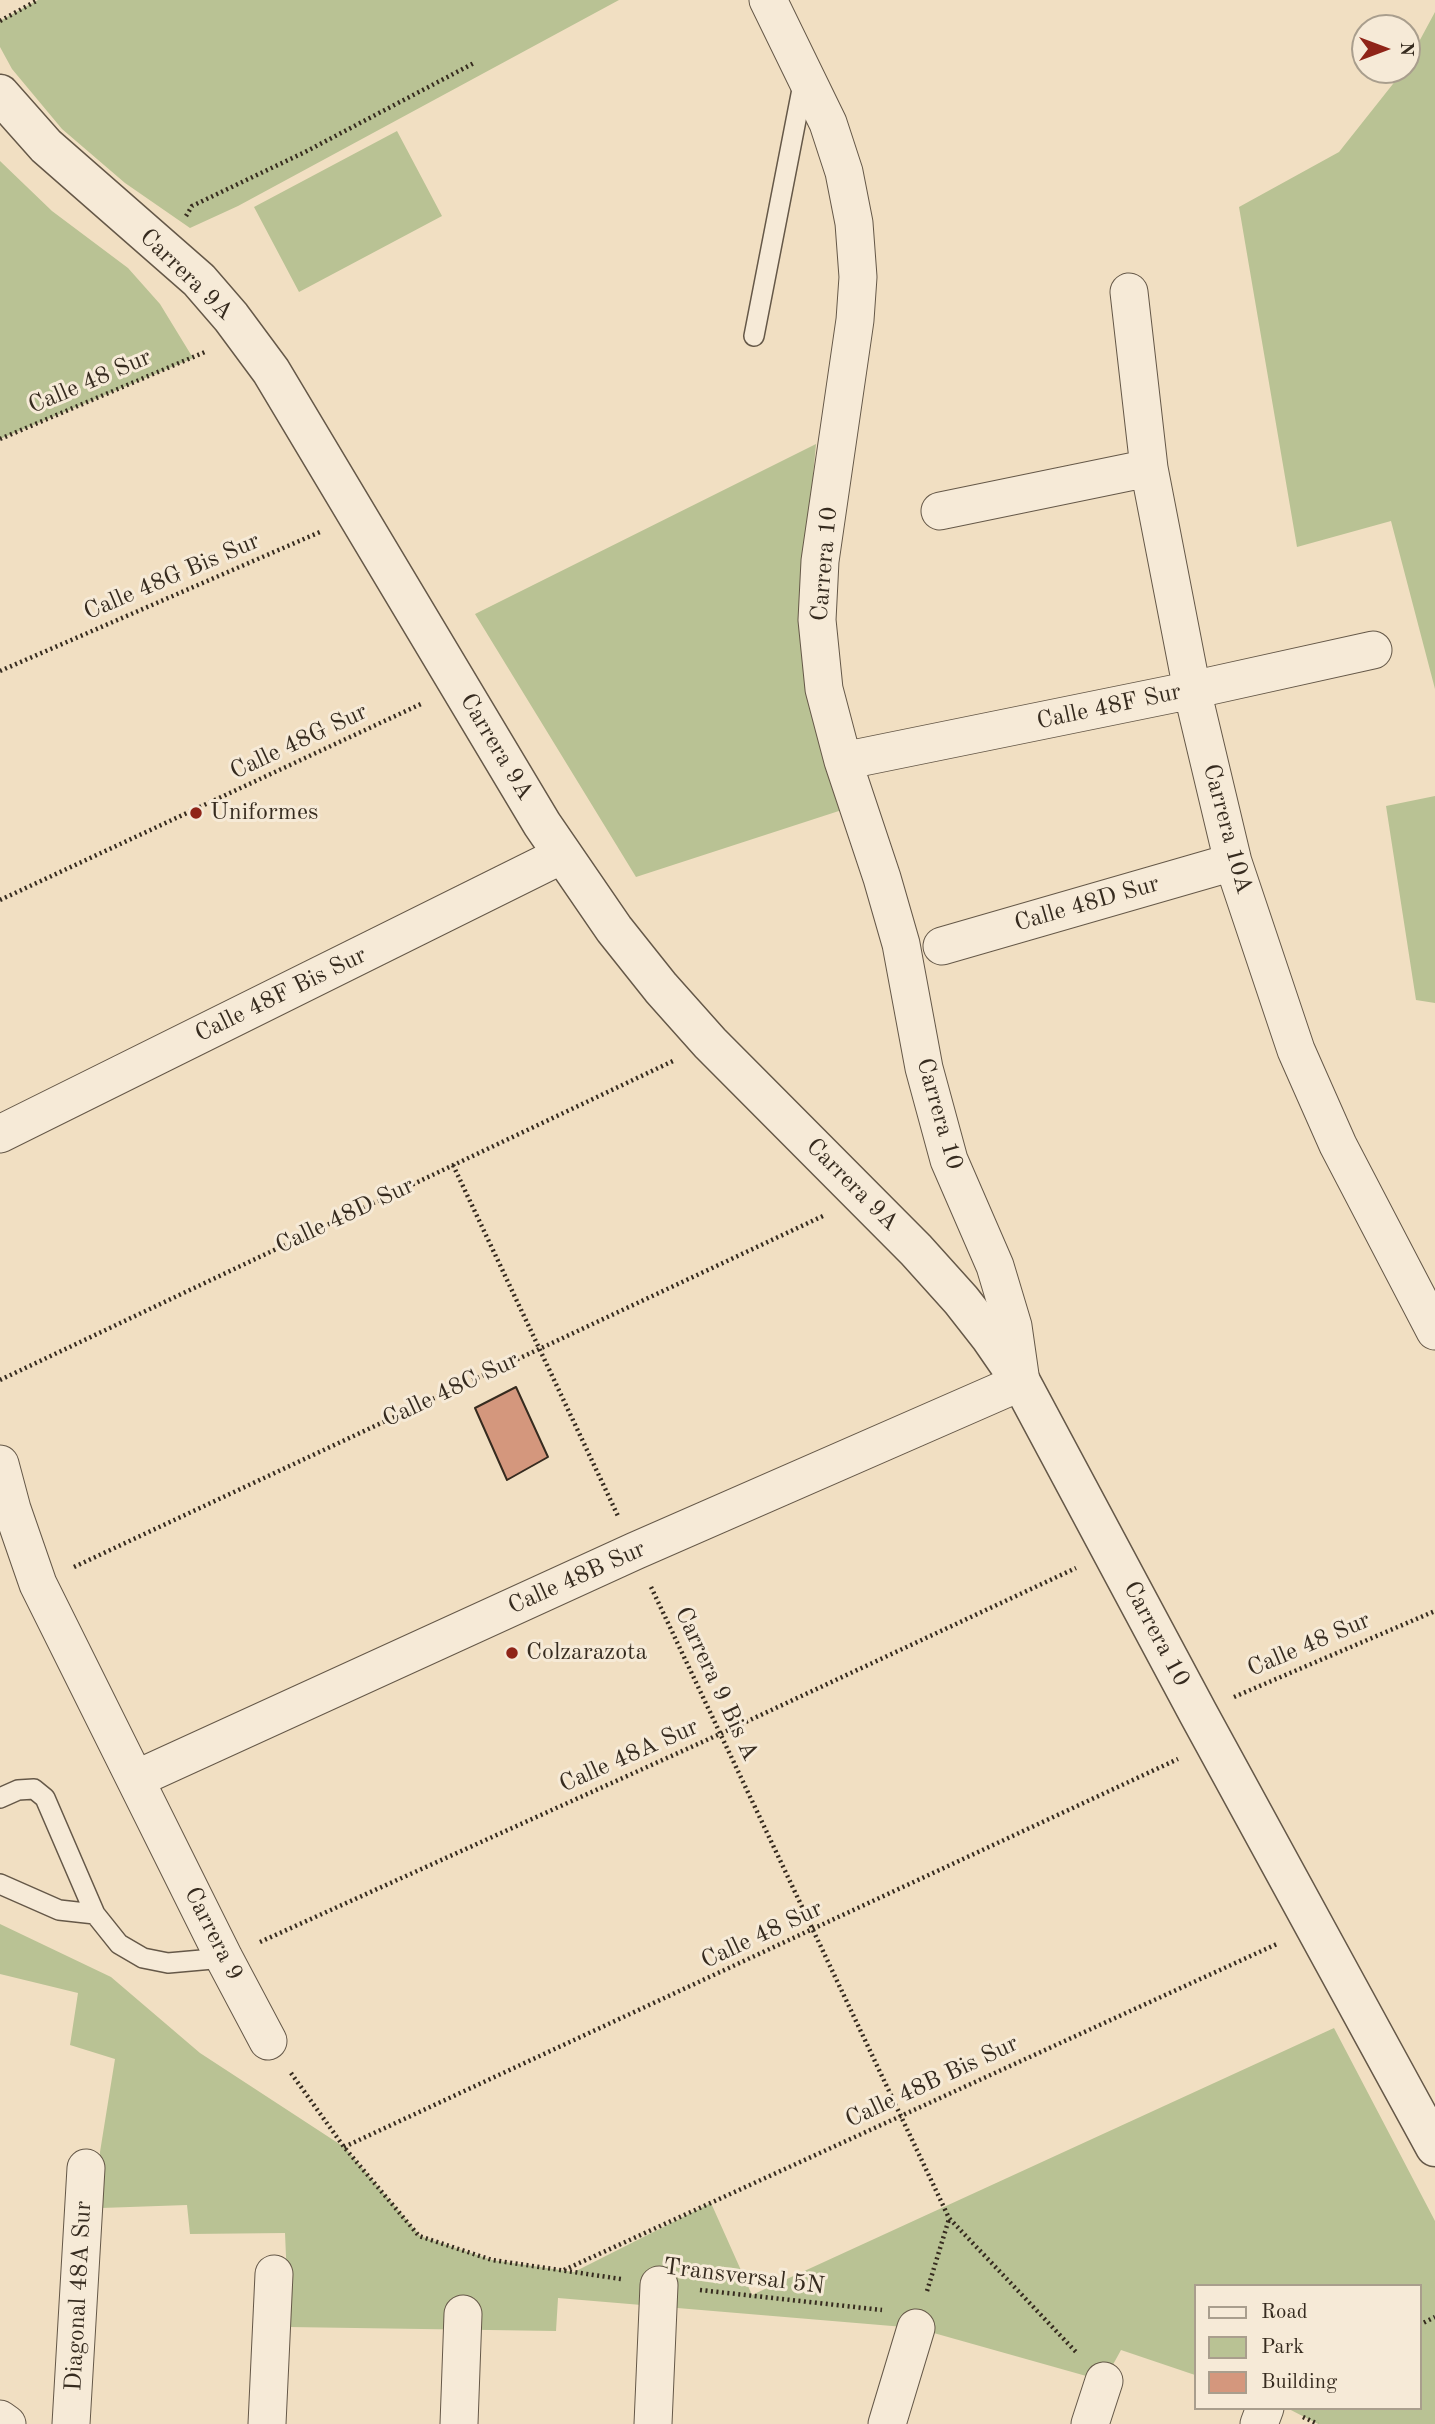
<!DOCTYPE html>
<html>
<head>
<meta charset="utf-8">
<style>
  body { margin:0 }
  #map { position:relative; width:1435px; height:2424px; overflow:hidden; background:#f1dfc2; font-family:"Old Standard TT",serif }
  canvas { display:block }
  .legend { position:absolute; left:1194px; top:2284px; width:228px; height:126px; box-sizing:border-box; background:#f6ead7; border:2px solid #a99e8d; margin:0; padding:9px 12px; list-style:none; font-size:21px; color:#362b1f }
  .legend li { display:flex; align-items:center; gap:14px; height:35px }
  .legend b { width:35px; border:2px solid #a99e8d }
  .north { position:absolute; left:1351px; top:14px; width:70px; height:70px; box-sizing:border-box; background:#f6ead7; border:2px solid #a99e8d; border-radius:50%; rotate:90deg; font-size:19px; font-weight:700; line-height:28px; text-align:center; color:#362b1f }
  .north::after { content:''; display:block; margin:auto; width:24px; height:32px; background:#8f2418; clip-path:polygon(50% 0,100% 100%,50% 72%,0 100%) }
</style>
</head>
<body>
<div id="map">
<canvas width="1435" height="2424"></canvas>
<ul class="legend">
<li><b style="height:9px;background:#f6ead7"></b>Road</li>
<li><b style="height:19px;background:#b9c294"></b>Park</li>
<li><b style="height:19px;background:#d4977d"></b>Building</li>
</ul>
<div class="north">N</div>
</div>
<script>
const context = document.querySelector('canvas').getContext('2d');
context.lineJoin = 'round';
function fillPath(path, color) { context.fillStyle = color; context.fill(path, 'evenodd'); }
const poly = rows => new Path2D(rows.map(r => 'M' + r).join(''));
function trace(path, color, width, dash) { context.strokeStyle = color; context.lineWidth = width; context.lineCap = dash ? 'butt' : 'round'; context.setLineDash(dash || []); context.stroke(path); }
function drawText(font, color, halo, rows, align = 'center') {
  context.font = font + ' "Old Standard TT",serif'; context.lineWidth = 6; context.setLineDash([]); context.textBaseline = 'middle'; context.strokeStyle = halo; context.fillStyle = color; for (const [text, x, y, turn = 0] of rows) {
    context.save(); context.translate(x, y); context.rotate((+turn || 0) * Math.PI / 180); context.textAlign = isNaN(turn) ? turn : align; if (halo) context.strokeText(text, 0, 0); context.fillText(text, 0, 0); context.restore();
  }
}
const green = poly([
  [38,0,619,0,238,206,190,228,125,183,62,129,12,69,0,47,0,21],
  [1435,12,1435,689,1391,521,1297,547,1239,207,1339,152,1404,70,1407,70,1407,64],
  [397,131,442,216,299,292,254,207],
  [0,161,52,211,128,268,160,304,193,358,0,439],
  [816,444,804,575,845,809,636,877,475,614],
  [1435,796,1435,1003,1416,1000,1386,806],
  [0,1924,111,1977,200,2053,344,2147,420,2236,492,2260,574,2272,711,2203,752,2295,1334,2028,1435,2221,1435,2424,1318,2424,1287,2408,1419,2408,1419,2286,1195,2286,1195,2375,1121,2350,1104,2381,916,2328,558,2298,556,2331,289,2327,285,2233,190,2234,187,2205,101,2208,100,2152,115,2059,70,2045,78,1993,0,1974]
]);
const building = poly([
  [516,1387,548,1457,507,1480,475,1408,516,1387]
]);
const path = poly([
  [0,21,38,0],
  [186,216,192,206,305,152,474,63],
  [0,439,205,352],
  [0,671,320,532],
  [0,900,421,704],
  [453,1165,618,1516],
  [0,1380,673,1061],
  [74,1567,823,1216],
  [651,1587,949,2218,1077,2353],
  [1234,1697,1435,1611],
  [260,1942,720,1734,1076,1568],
  [291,2073,344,2147,419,2236,492,2260,621,2279],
  [344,2147,1178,1759],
  [564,2270,1279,1943],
  [700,2290,882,2310],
  [927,2291,949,2219],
  [1419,2325,1435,2317],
  [1303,2417,1318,2424]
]);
const service = poly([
  [754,336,804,79],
  [0,1798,18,1790,34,1789,45,1798,95,1914,119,1944,143,1958,168,1963,224,1958],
  [0,1884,59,1910,95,1914]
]);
const minor = poly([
  [1129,292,1149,468,1192,690,1233,862,1296,1050,1338,1145,1435,1331],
  [940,511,1149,468],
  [843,761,1192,690,1373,650],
  [942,946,1233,862],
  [0,1134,562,855],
  [0,1464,12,1509,38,1584,224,1958,268,2041],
  [136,1779,635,1551,1021,1382,1013,1326,995,1266,949,1160,924,1068,901,944,882,878,843,761,824,689,817,620,820,561,855,320,858,277,854,223,844,172,828,123,768,0],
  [0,2419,7,2424],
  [71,2424,86,2168],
  [267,2424,274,2274],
  [459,2424,463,2314],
  [653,2424,659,2285],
  [887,2424,916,2328],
  [1090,2424,1104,2381],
  [1259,2424,1265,2408]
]);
const tertiary = poly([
  [0,94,46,146,199,280,231,317,271,371,542,824,614,929,661,988,710,1043,916,1250,961,1300,990,1337,1021,1382,1198,1713,1435,2147]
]);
const markers = [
  [196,813,7,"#8f2418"],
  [512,1653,7,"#8f2418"]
];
const streetNames = [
  ["Carrera 9A",186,275,44],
  ["Calle 48 Sur",90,382,-23],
  ["Carrera 10",825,564,-85],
  ["Calle 48G Bis Sur",172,577,-23],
  ["Calle 48F Sur",1109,707,-12],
  ["Calle 48G Sur",299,742,-25],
  ["Carrera 9A",496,747,59],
  ["Carrera 10A",1227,829,75],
  ["Calle 48D Sur",1087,904,-16],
  ["Calle 48F Bis Sur",281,995,-26],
  ["Carrera 10",939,1114,74],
  ["Carrera 9A",852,1185,45],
  ["Calle 48D Sur",345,1216,-25],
  ["Calle 48C Sur",451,1390,-25],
  ["Calle 48B Sur",577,1578,-24],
  ["Carrera 10",1156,1634,62],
  ["Calle 48 Sur",1309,1645,-23],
  ["Carrera 9 Bis A",716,1684,65],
  ["Calle 48A Sur",629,1756,-24],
  ["Carrera 9",213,1934,63],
  ["Calle 48 Sur",762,1935,-25],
  ["Calle 48B Bis Sur",932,2082,-25],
  ["Transversal 5N",744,2277,7],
  ["Diagonal 48A Sur",79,2296,-87]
];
const poiNames = [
  ["Uniformes",210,813],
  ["Colzarazota",526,1653]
];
fillPath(green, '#b9c294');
fillPath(building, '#d4977d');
trace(building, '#362b1f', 2);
trace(service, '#655848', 22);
trace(minor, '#655848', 39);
trace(tertiary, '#655848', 41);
trace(path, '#362b1f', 4.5, [2, 3.5]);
trace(service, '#f6ead7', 19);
trace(minor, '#f6ead7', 37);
trace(tertiary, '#f6ead7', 38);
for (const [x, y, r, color] of markers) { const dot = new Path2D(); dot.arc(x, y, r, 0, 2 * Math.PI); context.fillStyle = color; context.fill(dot); trace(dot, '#f6ead7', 2.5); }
drawText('24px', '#362b1f', '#f6ead7', streetNames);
drawText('24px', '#362b1f', '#f6ead7', poiNames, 'left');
</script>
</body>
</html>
